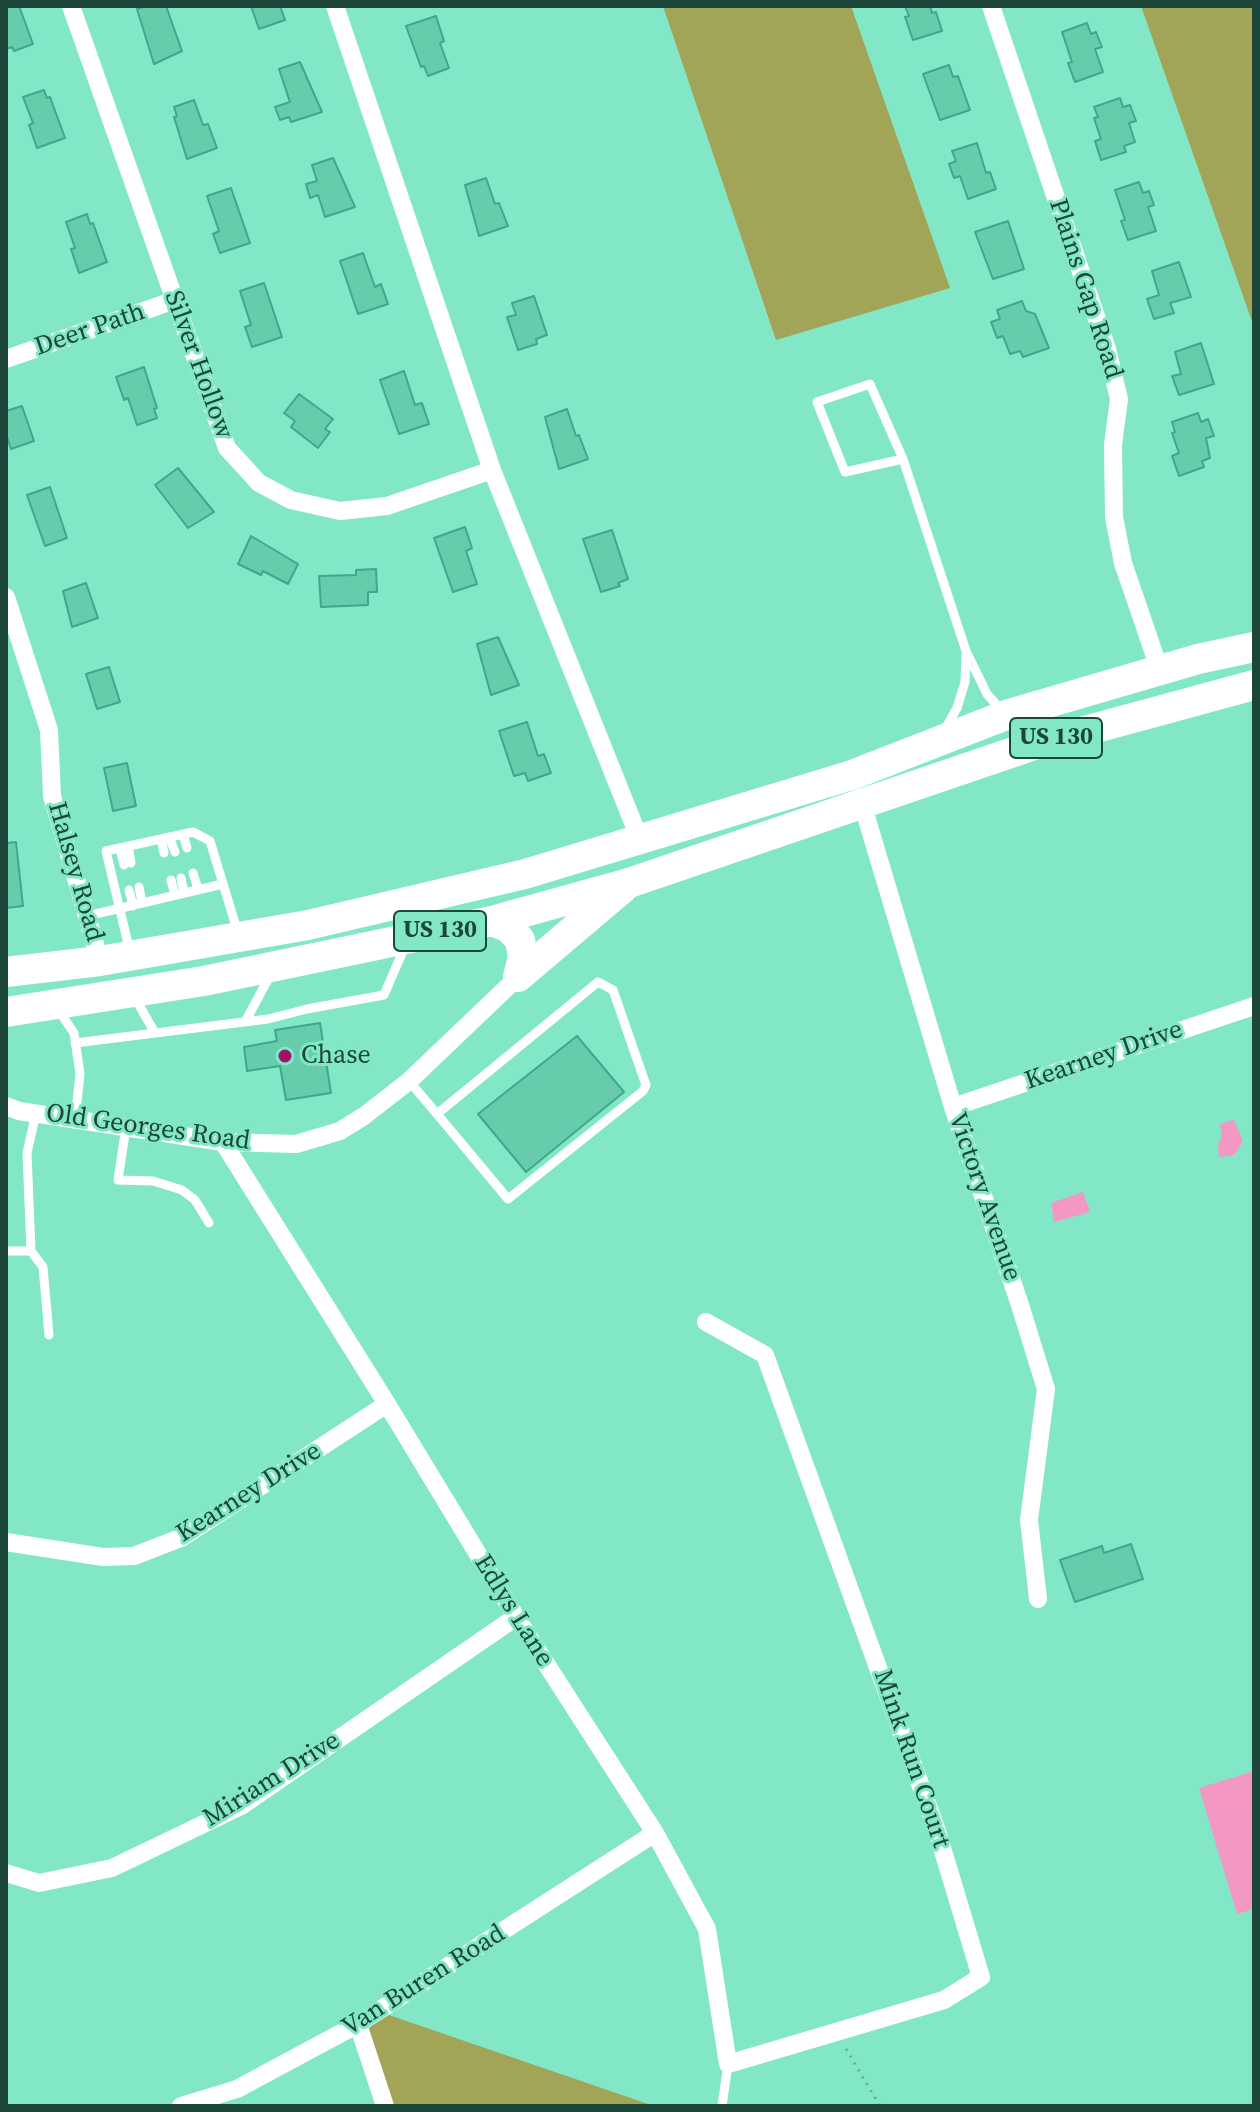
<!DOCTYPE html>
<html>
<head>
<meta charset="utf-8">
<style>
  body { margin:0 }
  #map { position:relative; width:1260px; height:2112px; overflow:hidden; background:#82e7c6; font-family:"Source Serif 4",serif }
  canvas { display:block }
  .frame { position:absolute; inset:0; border:8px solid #1b4639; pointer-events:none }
</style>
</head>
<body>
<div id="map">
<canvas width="1260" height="2112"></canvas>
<div class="frame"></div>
</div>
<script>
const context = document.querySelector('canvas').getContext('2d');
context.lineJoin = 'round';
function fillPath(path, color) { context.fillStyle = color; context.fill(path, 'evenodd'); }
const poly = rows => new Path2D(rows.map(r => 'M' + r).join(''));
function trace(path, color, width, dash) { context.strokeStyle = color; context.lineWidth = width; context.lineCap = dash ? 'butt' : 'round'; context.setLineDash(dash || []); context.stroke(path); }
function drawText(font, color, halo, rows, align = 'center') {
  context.font = font + ' "Source Serif 4",serif'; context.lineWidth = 6; context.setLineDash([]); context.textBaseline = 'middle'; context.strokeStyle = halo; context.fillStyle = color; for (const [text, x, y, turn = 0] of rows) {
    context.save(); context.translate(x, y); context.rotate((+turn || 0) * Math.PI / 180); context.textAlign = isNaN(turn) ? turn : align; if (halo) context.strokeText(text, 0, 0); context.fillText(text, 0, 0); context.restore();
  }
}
const green = poly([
  [663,6,851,6,950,288,776,340],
  [1141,6,1252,6,1254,9,1254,327],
  [383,2013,654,2106,381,2106,358,2030]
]);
const water = poly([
  [1234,1120,1243,1141,1234,1155,1219,1157,1218,1144,1222,1136,1220,1124],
  [1083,1192,1090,1212,1054,1222,1051,1203],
  [1254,1771,1254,1909,1237,1914,1199,1788]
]);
const building = poly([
  [6,6,19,6,33,44,14,51,12,47,6,49,6,6],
  [146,6,166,6,182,51,154,64,137,9,146,6],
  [251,6,280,6,285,20,259,29,251,6],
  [905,6,930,6,932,13,936,12,942,31,913,40,905,17,909,16,905,6],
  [436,16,444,41,440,43,449,68,428,76,424,66,421,67,406,26,436,16],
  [1087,23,1091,34,1096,32,1102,47,1095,49,1103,72,1075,82,1068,63,1072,62,1062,32,1087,23],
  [300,62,322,112,291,122,289,117,280,120,275,107,290,102,279,69,300,62],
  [949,65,953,77,958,76,970,110,940,120,923,74,949,65],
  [44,90,47,98,50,97,65,138,37,148,29,125,33,123,23,97,44,90],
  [1120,98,1123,107,1130,105,1136,121,1129,123,1135,142,1124,146,1126,152,1101,160,1095,141,1101,139,1094,118,1098,117,1094,107,1120,98],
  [194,100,203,125,208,124,217,148,187,159,174,117,177,116,174,107,194,100],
  [977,143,986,173,990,172,996,189,968,199,960,176,954,178,949,164,956,161,952,151,977,143],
  [333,158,355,207,325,217,318,195,310,198,306,184,317,181,312,165,333,158],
  [486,178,495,204,499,203,508,226,479,236,465,185,486,178],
  [1139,182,1143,193,1149,191,1154,205,1148,207,1156,231,1128,240,1121,221,1125,220,1115,190,1139,182],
  [231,188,250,243,220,253,213,234,219,231,207,196,231,188],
  [87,214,90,224,93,223,107,262,79,273,71,249,75,248,66,222,87,214],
  [1008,221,1024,269,993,279,975,232,1008,221],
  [363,253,375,287,381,284,388,304,358,314,340,261,363,253],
  [1179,262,1191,297,1170,303,1174,313,1154,319,1147,299,1159,295,1152,271,1179,262],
  [264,283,282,337,252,347,245,327,251,325,240,291,264,283],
  [534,296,547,335,536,339,537,344,518,350,507,317,516,315,512,303,534,296],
  [1022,301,1026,311,1035,314,1049,348,1023,357,1020,351,1010,354,1003,336,997,338,991,322,1000,319,997,310,1022,301],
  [1201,343,1214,384,1179,395,1172,376,1181,374,1175,352,1201,343],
  [144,367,157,408,154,409,157,418,137,425,128,398,124,400,116,377,144,367],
  [404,371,415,405,422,403,429,424,399,434,380,380,404,371],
  [299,394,333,419,325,429,330,432,318,448,291,427,295,421,284,413,299,394],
  [22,406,34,441,11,449,6,434,6,411,22,406],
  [567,409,576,436,579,435,588,459,559,469,545,417,567,409],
  [1198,413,1201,422,1208,419,1214,436,1206,438,1210,458,1202,461,1204,467,1179,476,1172,456,1179,453,1172,433,1175,432,1172,422,1198,413],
  [178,468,214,512,188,528,155,485,178,468],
  [50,487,67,538,45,546,27,495,50,487],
  [465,527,472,548,466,551,477,584,453,592,434,538,465,527],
  [612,530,628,579,618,583,620,586,601,592,583,539,612,530],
  [251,536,298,564,288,584,263,571,261,575,238,564,251,536],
  [376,569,377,592,368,592,368,605,321,607,319,576,356,575,356,570,376,569],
  [86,583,98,618,72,627,63,591,86,583],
  [498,637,519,685,491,695,477,644,498,637],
  [109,667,120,702,97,709,86,674,109,667],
  [527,722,538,756,544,754,551,773,528,781,525,773,514,776,499,731,527,722],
  [127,763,136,806,113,811,104,768,127,763],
  [16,842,23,906,6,908,6,843,16,842],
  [320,1023,331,1093,286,1100,280,1066,247,1071,244,1047,277,1041,275,1030,320,1023],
  [577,1036,624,1092,526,1172,478,1114,577,1036],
  [1131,1544,1143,1579,1075,1602,1060,1560,1102,1546,1104,1553,1131,1544]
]);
const path = poly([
  [846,2049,880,2106],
  [1245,2106,1254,2103]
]);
const service = poly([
  [903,459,845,472,817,402,870,384,903,459,966,651,987,694,1001,710],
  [944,731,957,708,965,682,966,655],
  [183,834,187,848],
  [169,837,175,852],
  [161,839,164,853],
  [128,846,131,863],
  [120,848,124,865],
  [193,873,198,889],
  [181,878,184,892],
  [171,880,175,895],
  [139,887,142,903],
  [129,890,133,906],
  [87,916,223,884],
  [130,952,106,851,193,832,210,841,238,933],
  [135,998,155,1033],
  [59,1011,74,1033,80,1074,77,1102,69,1118],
  [245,1022,272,972],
  [75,1043,268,1019,307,1009,384,995,406,944],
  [409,1081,437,1114,508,1199,643,1091,646,1085,613,990,598,982,437,1114],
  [126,1127,118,1180,153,1181,182,1190,195,1200,209,1223],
  [6,1251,31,1251,27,1153,36,1113],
  [31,1251,43,1267,49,1335],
  [722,2106,728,2064]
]);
const minor = poly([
  [71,6,227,448,259,483,291,500,340,511,387,506,492,470],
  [335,6,492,470,640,840],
  [991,6,1107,349,1119,399,1113,445,1114,517,1123,563,1160,671],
  [6,359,175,300],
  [6,597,49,730,52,796,100,961],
  [862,803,953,1107,1020,1305,1046,1389,1029,1520,1038,1599],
  [6,1106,19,1111,223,1142,296,1144,340,1131,364,1116,409,1081,518,977],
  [953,1107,1254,1006],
  [223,1142,387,1404,516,1617,655,1833,707,1929,728,2064,944,2000,981,1977,937,1831,765,1355,706,1322],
  [6,1542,103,1557,134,1556,183,1537,387,1404],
  [6,1873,39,1883,112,1868,241,1806,516,1617],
  [358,2024,385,2106],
  [181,2106,237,2089,358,2024,655,1833]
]);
const trunk = poly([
  [492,921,509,928,520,940,523,957,518,977],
  [6,972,100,961,308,925,525,874,852,775,1006,715,1198,659,1254,647],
  [518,977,623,888],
  [6,1012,204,981,492,921,629,883,1037,744,1254,685]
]);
const markers = [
  [285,1056,8,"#9b1466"]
];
const shields = [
  [1056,738,92],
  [440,931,92]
];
const shieldNames = [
  ["US 130",1056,738],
  ["US 130",440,931]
];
const streetNames = [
  ["Plains Gap Road",1085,289,72],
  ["Deer Path",90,330,-19],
  ["Silver Hollow",198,365,70],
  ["Halsey Road",75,872,74],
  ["Kearney Drive",1104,1056,-19],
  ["Old Georges Road",148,1128,8],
  ["Victory Avenue",984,1197,71],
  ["Kearney Drive",249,1493,-32],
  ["Edlys Lane",513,1611,58],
  ["Mink Run Court",911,1759,71],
  ["Miriam Drive",272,1780,-32],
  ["Van Buren Road",424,1981,-32]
];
const poiNames = [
  ["Chase",301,1056]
];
fillPath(green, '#a2a458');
fillPath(water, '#f298c2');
fillPath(building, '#67ccac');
trace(building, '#40a88a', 2);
trace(path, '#60b298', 3, [2, 6]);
trace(service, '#fff', 9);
trace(minor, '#fff', 18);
trace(trunk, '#fff', 30);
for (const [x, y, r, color] of markers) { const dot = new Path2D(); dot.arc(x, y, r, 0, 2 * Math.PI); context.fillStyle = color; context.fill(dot); trace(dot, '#82e7c6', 3); }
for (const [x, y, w] of shields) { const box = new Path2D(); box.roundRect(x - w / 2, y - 20, w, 40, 6); context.fillStyle = '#82e7c6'; context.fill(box); trace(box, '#1b4639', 2); }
drawText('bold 24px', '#1b4639', null, shieldNames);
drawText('26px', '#1b4639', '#82e7c6', streetNames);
drawText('26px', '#1b4639', '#82e7c6', poiNames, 'left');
</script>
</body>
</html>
